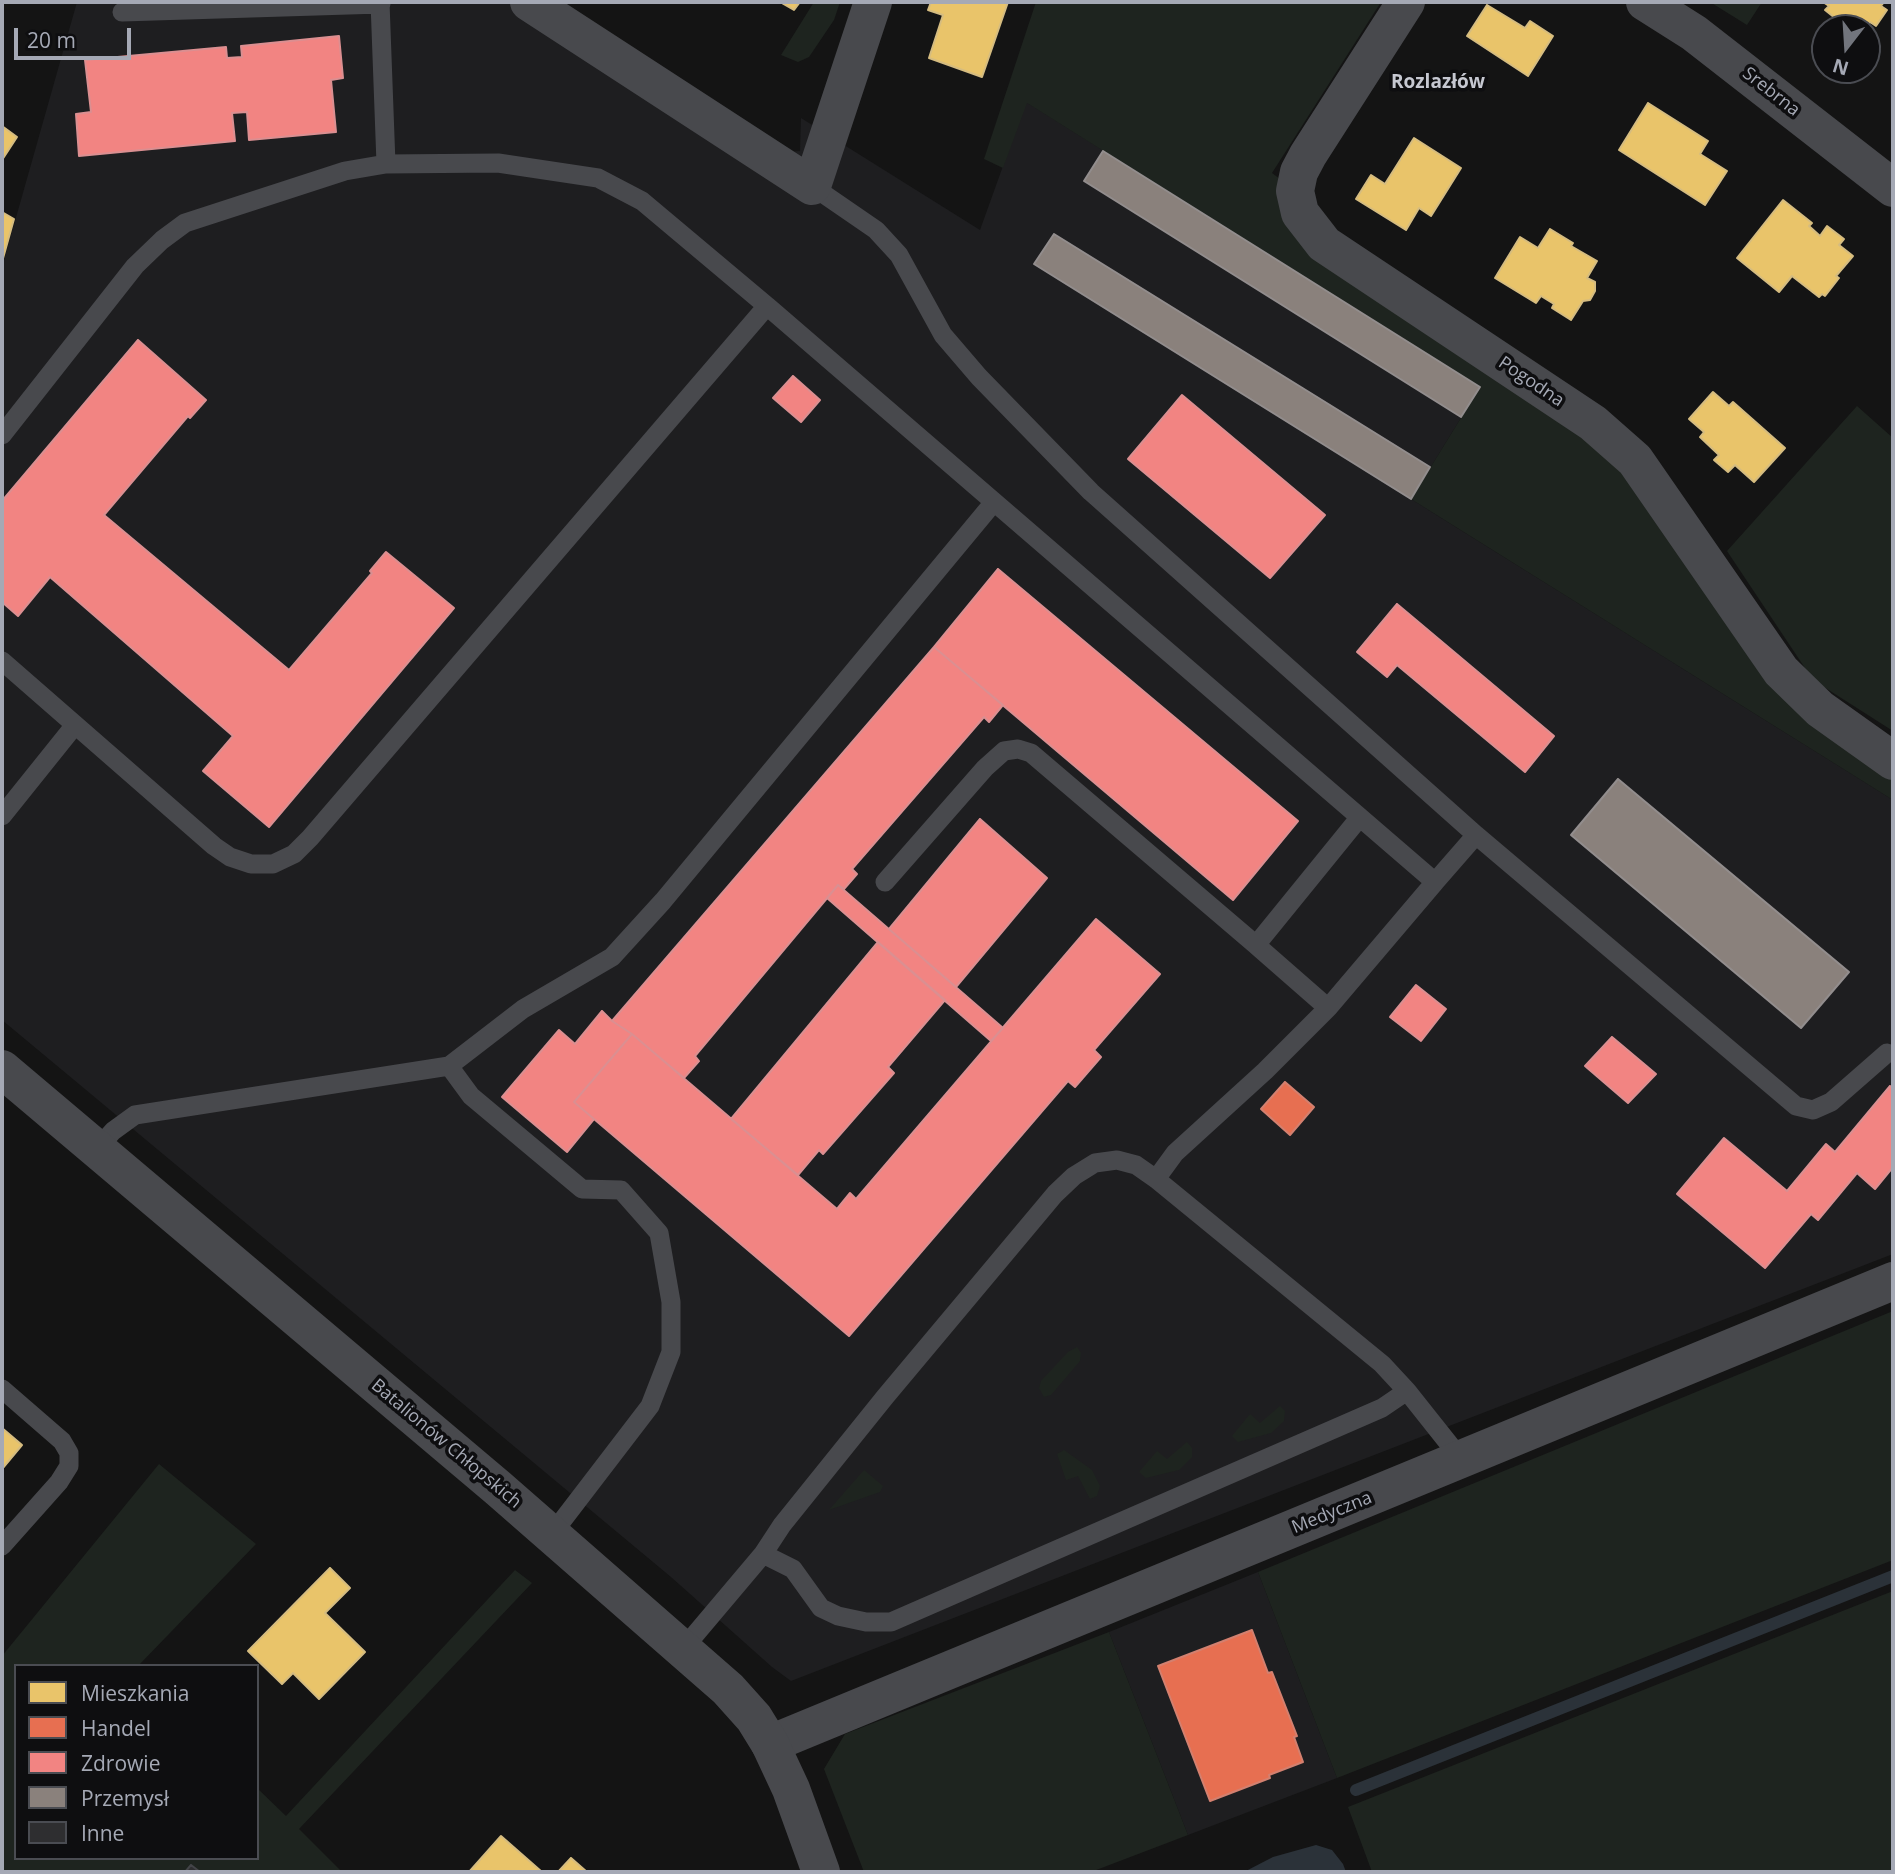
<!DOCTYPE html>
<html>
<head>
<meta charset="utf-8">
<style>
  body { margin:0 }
  #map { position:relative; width:1895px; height:1874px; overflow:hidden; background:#141414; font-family:"Open Sans",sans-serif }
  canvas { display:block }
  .frame { position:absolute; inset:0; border:4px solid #a5a9b5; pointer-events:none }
  .legend { position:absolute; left:14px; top:1664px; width:245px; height:196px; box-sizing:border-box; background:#0e0e10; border:2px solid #4a4c52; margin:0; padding:9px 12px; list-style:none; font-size:21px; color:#a5a9b5 }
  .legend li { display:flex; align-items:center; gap:14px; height:35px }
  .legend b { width:35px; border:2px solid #4a4c52 }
  .north { position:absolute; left:1811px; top:14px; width:70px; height:70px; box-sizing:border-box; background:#0e0e10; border:2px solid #4a4c52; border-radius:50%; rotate:197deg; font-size:19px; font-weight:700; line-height:28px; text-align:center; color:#a5a9b5 }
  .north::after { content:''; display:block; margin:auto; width:24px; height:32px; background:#72757d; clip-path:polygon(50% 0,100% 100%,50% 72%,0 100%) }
  .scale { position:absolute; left:14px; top:28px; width:117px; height:32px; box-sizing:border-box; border:4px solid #a5a9b5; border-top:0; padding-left:9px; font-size:21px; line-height:24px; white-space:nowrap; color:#a5a9b5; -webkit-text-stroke:5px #0e0e10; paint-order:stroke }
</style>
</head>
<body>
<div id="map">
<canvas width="1895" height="1874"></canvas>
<div class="frame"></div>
<ul class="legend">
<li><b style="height:19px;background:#e9c46a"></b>Mieszkania</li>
<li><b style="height:19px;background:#e76f51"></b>Handel</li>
<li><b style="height:19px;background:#f28482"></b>Zdrowie</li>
<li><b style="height:19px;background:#8a817c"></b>Przemysł</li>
<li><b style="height:19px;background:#2e2e30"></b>Inne</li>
</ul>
<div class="north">N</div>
<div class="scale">20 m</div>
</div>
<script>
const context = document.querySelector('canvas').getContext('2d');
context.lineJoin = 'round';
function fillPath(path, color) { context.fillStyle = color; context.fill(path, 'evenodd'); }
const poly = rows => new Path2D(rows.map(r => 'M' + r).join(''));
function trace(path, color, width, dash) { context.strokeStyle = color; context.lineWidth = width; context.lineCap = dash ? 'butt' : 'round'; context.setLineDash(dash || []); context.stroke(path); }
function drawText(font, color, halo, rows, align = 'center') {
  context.font = font + ' "Open Sans",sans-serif'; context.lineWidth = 7; context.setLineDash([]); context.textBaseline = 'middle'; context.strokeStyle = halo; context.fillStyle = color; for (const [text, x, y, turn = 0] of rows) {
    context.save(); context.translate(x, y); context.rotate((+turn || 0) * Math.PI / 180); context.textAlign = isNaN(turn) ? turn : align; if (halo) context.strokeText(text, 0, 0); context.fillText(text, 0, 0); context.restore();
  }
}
const built = poly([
  [77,2,557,2,787,152,800,151,801,118,980,230,1026,102,1480,387,1411,499,1893,800,1893,1254,791,1681,772,1667,671,1577,2,1020,2,267],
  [1258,1572,1337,1778,1188,1835,1109,1632]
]);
const green = poly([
  [814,2,840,2,834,20,809,57,798,62,781,55],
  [1036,2,1381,2,1272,173,1288,185,1283,200,1568,421,1611,460,1893,774,1893,800,1411,499,1480,387,1027,103,1003,168,984,159],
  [1710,2,1762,2,1747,25],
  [1857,406,1893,438,1893,731,1813,680,1727,551],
  [1893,1311,1893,1560,1337,1778,1258,1572],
  [1077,1347,1081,1353,1080,1361,1051,1395,1044,1397,1039,1388,1041,1381,1068,1352],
  [1280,1406,1285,1411,1284,1421,1271,1433,1238,1442,1232,1436,1250,1414,1260,1423],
  [1187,1442,1192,1448,1192,1457,1179,1470,1146,1478,1139,1472,1157,1451,1167,1459],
  [1064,1450,1092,1470,1100,1486,1097,1496,1090,1499,1078,1476,1066,1480,1057,1454],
  [159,1464,256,1544,138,1666,16,1666,16,1858,257,1858,257,1788,286,1816,515,1570,532,1583,299,1829,342,1872,2,1872,2,1656],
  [864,1470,883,1486,880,1492,829,1510],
  [1893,1591,1893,1872,1372,1872,1348,1807],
  [1109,1632,1188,1835,1091,1872,864,1872,824,1769,845,1734]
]);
const water = poly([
  [1316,1845,1332,1850,1343,1864,1346,1872,1244,1872,1273,1857]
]);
const homes = poly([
  [780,2,800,2,794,10,780,2],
  [931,2,1008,2,982,77,929,58,943,15,928,10,931,2],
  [1823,2,1884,2,1881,6,1887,10,1876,26,1870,22,1866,28,1837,28,1834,20,1835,18,1825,10,1829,6,1823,2],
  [1487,5,1525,28,1530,21,1553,36,1528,76,1467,36,1487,5],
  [1648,103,1708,141,1700,154,1727,171,1705,205,1619,150,1648,103],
  [2,126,17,137,2,160,2,126],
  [1414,138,1461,168,1431,216,1419,208,1406,230,1356,199,1371,175,1385,184,1414,138],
  [1783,200,1812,223,1809,226,1820,236,1827,226,1844,239,1839,245,1853,256,1836,276,1839,278,1825,296,1822,294,1819,297,1792,276,1779,292,1737,258,1783,200],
  [2,212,14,219,2,262,2,212],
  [1550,229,1573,243,1571,246,1597,261,1587,278,1595,282,1595,291,1590,300,1583,301,1571,320,1552,308,1554,304,1541,296,1536,303,1495,278,1520,237,1538,248,1550,229],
  [1713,392,1729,406,1733,402,1785,448,1754,482,1735,465,1728,472,1714,460,1719,455,1700,437,1704,432,1689,419,1713,392],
  [2,1428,22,1445,2,1469,2,1428],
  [330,1568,350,1588,325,1613,365,1652,319,1699,293,1673,282,1684,248,1651,330,1568],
  [501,1836,542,1872,469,1872,501,1836],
  [571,1858,587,1872,558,1872,571,1858]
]);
const shops = poly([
  [1285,1082,1314,1107,1290,1135,1261,1109,1285,1082],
  [1252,1630,1268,1673,1272,1672,1297,1736,1294,1737,1303,1762,1269,1775,1270,1778,1210,1801,1158,1666,1252,1630]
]);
const health = poly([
  [339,36,343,78,331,80,336,132,249,140,247,112,232,113,235,141,79,156,76,114,91,112,85,60,226,47,227,58,242,57,241,46,339,36],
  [138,340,206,400,190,418,188,416,104,515,289,670,372,573,370,571,386,552,454,608,269,827,203,771,233,736,50,577,18,616,2,602,2,501,138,340],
  [793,376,820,400,801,422,773,398,793,376],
  [1182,395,1325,515,1270,578,1128,459,1182,395],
  [998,569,1298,821,1233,900,934,647,998,569],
  [1397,604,1554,736,1525,772,1397,665,1387,677,1357,652,1397,604],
  [934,647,1003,705,989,722,984,717,852,869,857,874,844,889,838,885,695,1056,699,1061,684,1078,632,1034,612,1021,934,647],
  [980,819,1047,878,956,987,889,929,980,819],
  [838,885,1003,1028,991,1041,827,898,838,885],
  [1096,919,1160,974,1094,1050,1101,1057,1075,1087,1068,1081,849,1336,574,1102,632,1034,837,1209,850,1193,856,1199,1096,919],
  [878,942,945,1000,888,1067,894,1073,823,1154,819,1150,798,1175,731,1119,878,942],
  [1416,985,1446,1009,1421,1041,1390,1017,1416,985],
  [602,1011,612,1021,632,1034,574,1102,594,1119,567,1152,502,1097,559,1030,575,1044,602,1011],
  [1612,1037,1656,1074,1628,1103,1585,1066,1612,1037],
  [1890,1086,1893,1088,1893,1167,1875,1189,1857,1173,1818,1220,1811,1214,1765,1268,1677,1194,1724,1138,1787,1191,1826,1144,1835,1152,1890,1086]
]);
const industry = poly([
  [1103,151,1480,387,1461,417,1084,181,1103,151],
  [1054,234,1430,467,1411,499,1034,264,1054,234],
  [1618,779,1849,972,1801,1028,1571,835,1618,779]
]);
const stream = poly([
  [1356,1790,1893,1576]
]);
const building = poly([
  [191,1865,200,1872,185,1872,191,1865]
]);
const service = poly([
  [380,2,386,164],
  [122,12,381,4],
  [812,186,876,230,899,255,943,335,979,377,1091,492,1476,835,1796,1106,1813,1110,1831,1102,1887,1053],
  [767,306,1435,882,1476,835],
  [2,435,135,266,162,240,185,223,345,171,386,164,498,163,598,178,642,201,767,306,310,838,294,854,273,864,251,864,230,857,214,846,2,661],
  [2,816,75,725],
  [885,882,985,768,1004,751,1018,749,1031,753,1256,945,1360,817],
  [1256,945,1328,1008,1435,882],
  [449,1066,523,1009,612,957,663,901,994,502],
  [97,1149,113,1131,135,1115,449,1066,471,1096,582,1189,621,1190,659,1233,671,1302,671,1352,650,1406,552,1534],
  [1156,1179,1175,1153,1265,1071,1328,1008],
  [2,1389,62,1441,69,1453,69,1466,59,1482,2,1546],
  [1407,1391,1461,1459],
  [682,1650,763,1554,782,1525,885,1397,1055,1194,1074,1176,1095,1163,1117,1160,1136,1165,1156,1179,1382,1364,1407,1391,1382,1408,891,1622,866,1622,838,1616,821,1608,793,1569,763,1554]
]);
const minor = poly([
  [529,2,812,186,873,2],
  [1406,2,1308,155,1299,172,1295,191,1300,213,1324,244,1593,423,1635,460,1781,671,1820,709,1893,761],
  [1645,2,1694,33,1893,188],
  [770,1744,1893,1281]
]);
const tertiary = poly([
  [2,1069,498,1488,728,1689,754,1718,770,1744,791,1789,821,1872]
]);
const streetNames = [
  ["Srebrna",1771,92,38],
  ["Pogodna",1531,382,34],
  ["Batalionów Chłopskich",446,1444,40],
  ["Medyczna",1332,1513,-22]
];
const neighbourhoodNames = [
  ["Rozlazłów",1438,83]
];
fillPath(built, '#1e1e20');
fillPath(green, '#1e241f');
fillPath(water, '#2b3239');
fillPath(homes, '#e9c46a');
trace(homes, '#d5bc80', 2);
fillPath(shops, '#e76f51');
trace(shops, '#d3806f', 2);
fillPath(health, '#f28482');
trace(health, '#db8f91', 2);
fillPath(industry, '#8a817c');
trace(industry, '#928d8d', 2);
trace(stream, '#2b3239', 12);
fillPath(building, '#2e2e30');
trace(building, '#434448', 2);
trace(service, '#48494d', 19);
trace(minor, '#48494d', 38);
trace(tertiary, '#48494d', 38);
drawText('18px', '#a5a9b5', '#0e0e10', streetNames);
drawText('bold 19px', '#c6c8d1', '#0e0e10', neighbourhoodNames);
</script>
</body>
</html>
